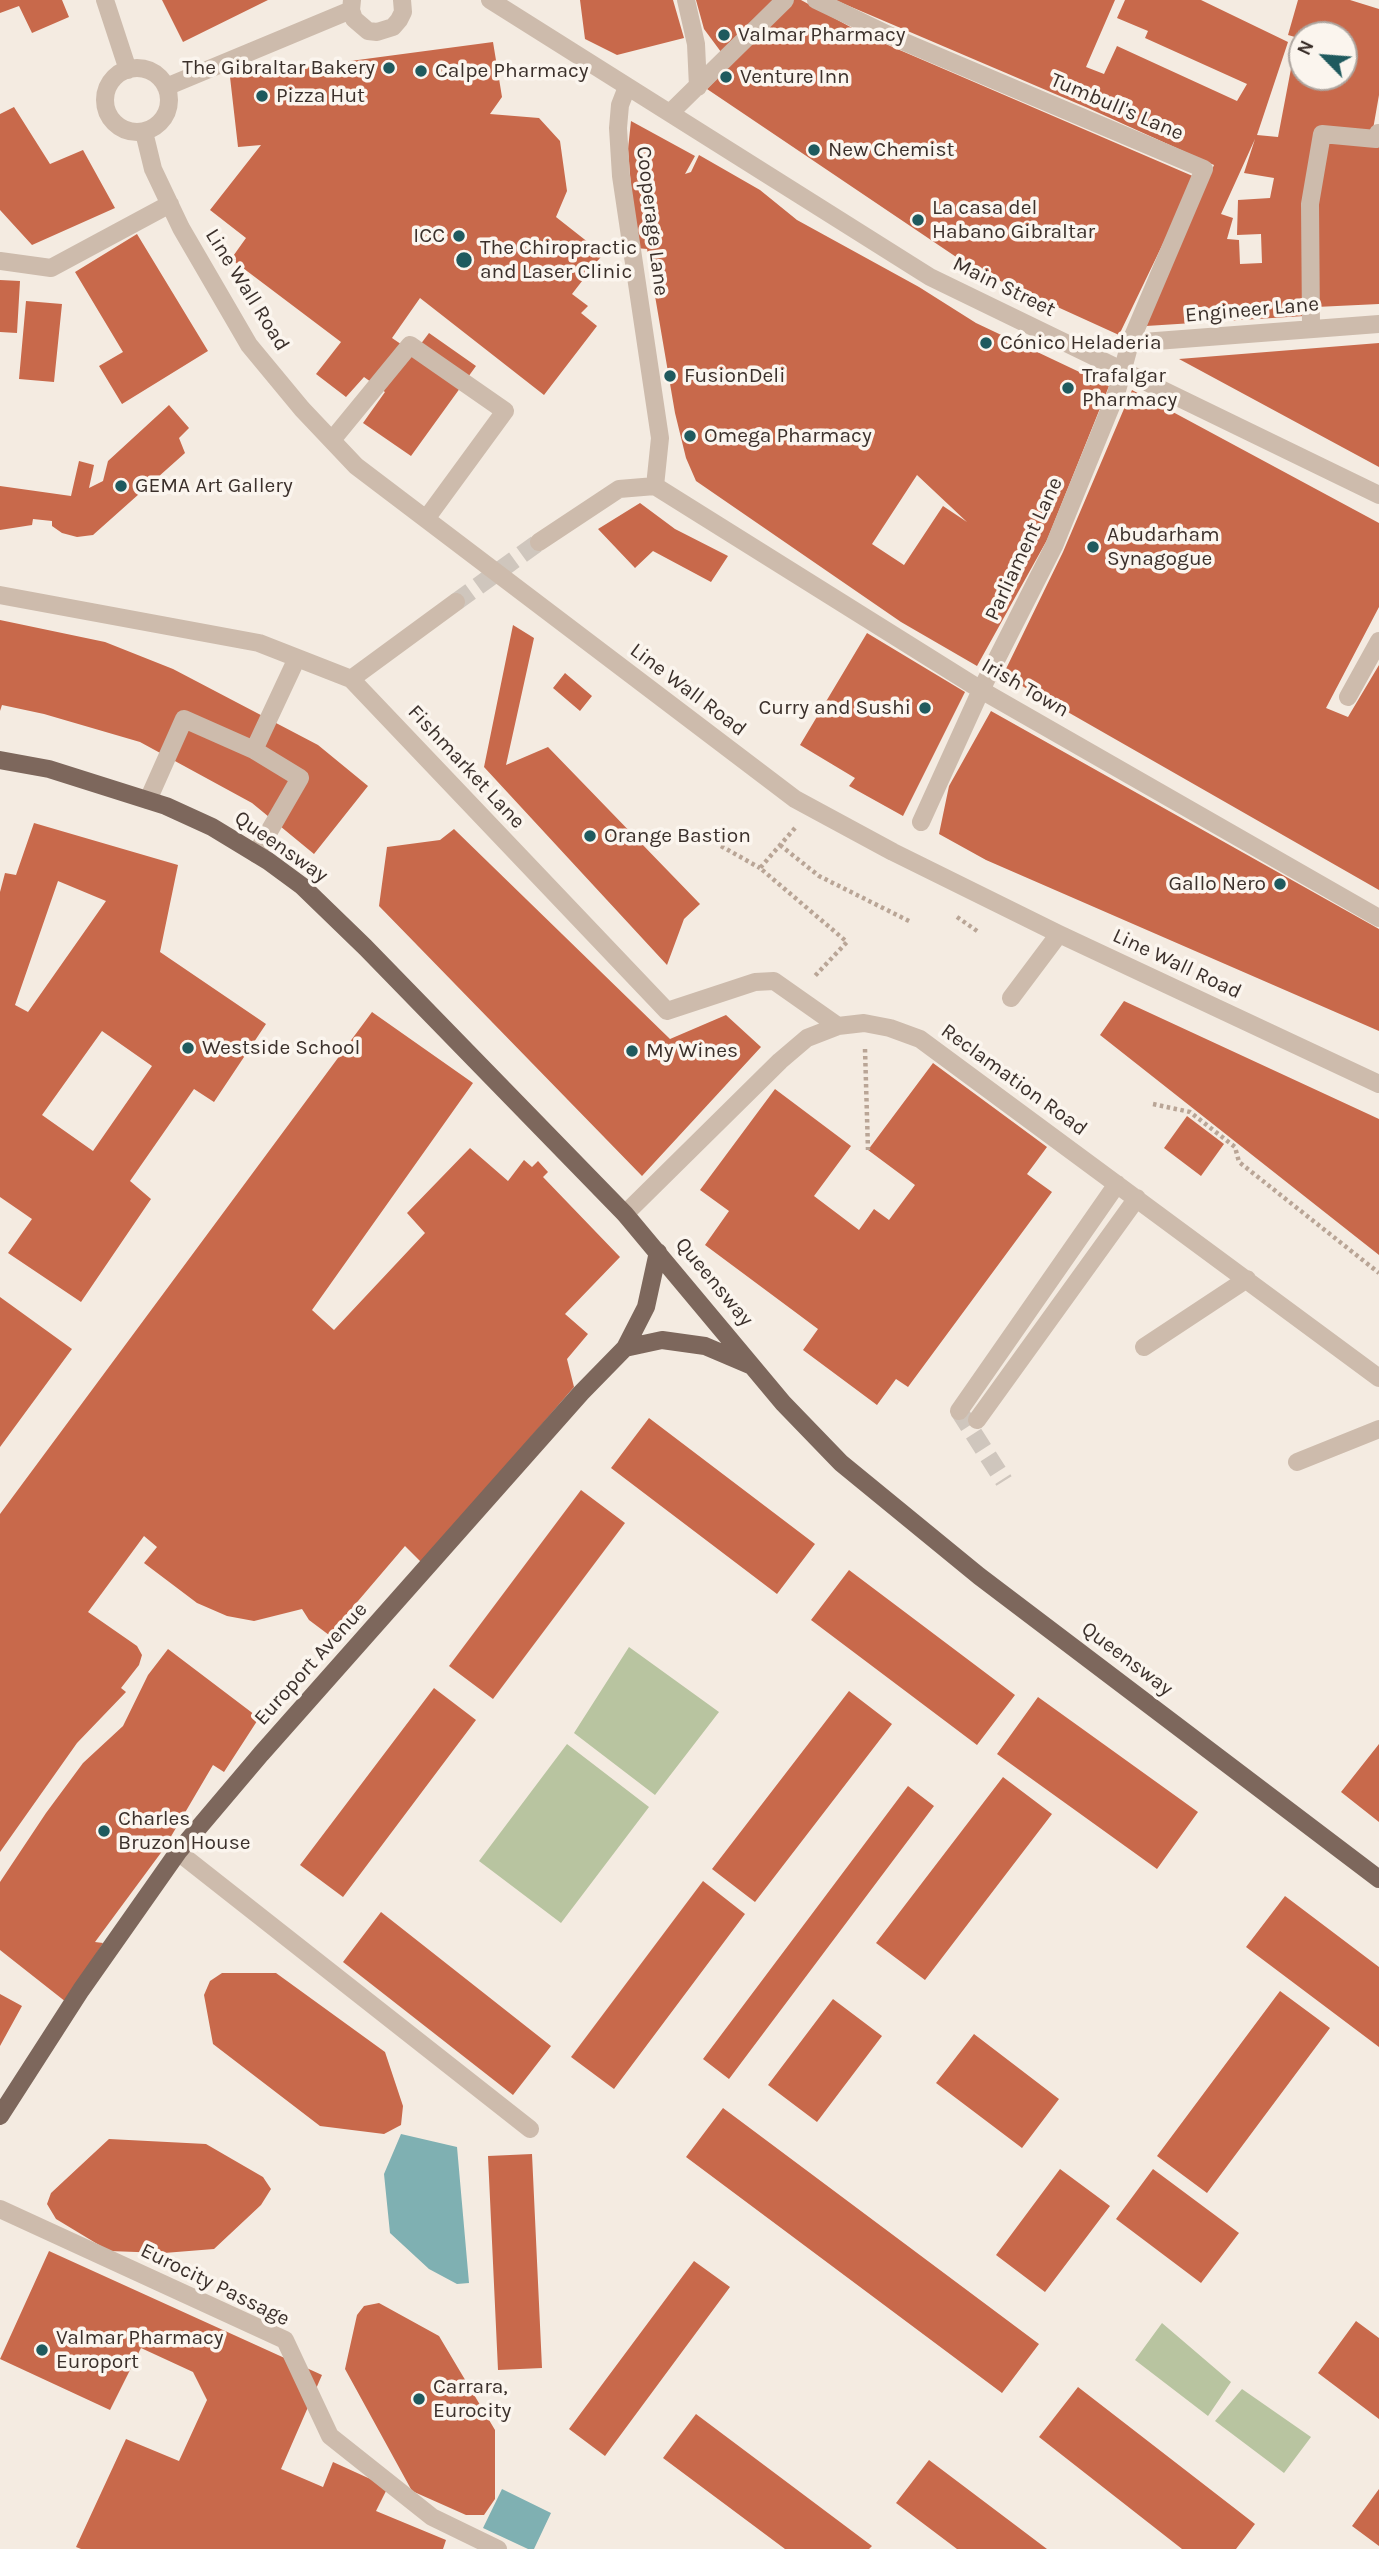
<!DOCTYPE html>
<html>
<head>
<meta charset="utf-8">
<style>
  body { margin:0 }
  #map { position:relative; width:1379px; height:2549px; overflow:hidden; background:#f4ebe1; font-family:Karla,sans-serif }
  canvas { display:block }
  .north { position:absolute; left:1288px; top:21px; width:70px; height:70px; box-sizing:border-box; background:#fbf5ee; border:2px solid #aea6a0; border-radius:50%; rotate:295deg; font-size:19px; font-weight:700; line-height:28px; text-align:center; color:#3b302b }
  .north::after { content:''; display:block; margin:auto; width:24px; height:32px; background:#1f5a5e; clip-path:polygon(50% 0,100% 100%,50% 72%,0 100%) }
</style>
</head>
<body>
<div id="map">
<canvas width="1379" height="2549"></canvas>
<div class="north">N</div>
</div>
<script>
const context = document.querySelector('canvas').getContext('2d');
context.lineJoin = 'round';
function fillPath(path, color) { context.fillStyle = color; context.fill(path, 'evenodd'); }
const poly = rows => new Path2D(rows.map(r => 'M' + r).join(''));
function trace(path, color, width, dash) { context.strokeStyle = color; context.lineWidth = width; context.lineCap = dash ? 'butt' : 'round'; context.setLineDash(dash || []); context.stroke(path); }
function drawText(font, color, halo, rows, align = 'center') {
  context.font = font + ' Karla,sans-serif'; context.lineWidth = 7; context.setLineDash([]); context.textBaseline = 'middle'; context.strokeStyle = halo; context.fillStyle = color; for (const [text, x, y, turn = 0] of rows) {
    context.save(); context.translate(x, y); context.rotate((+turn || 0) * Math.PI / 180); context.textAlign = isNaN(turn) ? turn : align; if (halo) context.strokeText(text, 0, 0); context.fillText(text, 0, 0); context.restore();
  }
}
const green = poly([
  [629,1647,719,1712,655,1795,574,1733],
  [567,1744,649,1807,561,1923,479,1861],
  [1162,2323,1231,2382,1208,2416,1135,2360],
  [1242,2389,1311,2437,1284,2473,1215,2421]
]);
const water = poly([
  [401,2134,457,2147,469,2283,457,2284,429,2269,390,2233,384,2174],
  [502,2489,551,2513,534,2549,528,2549,483,2528]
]);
const building = poly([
  [0,0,62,0,69,17,32,33,19,6,0,13],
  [162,0,268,0,183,42],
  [580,0,673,0,684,38,617,55,585,39],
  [696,0,776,0,724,56,704,29],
  [793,0,801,0,867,36,1195,177,1119,335,974,269,707,89],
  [835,0,1115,0,1086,67,1104,74,1117,46,1237,101,1247,84,1145,38,1148,31,1117,18,1125,0,1201,0,1288,42,1257,135,1278,137,1294,53,1302,54,1302,77,1344,77,1344,35,1302,35,1302,39,1288,35,1298,0,1350,0,1379,9,1379,95,1372,135,1316,130,1304,316,1146,326,1214,165,1088,108],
  [1255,139,1244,173,1274,178,1270,198,1238,200,1237,235,1261,234,1262,263,1240,264,1239,240,1227,239,1233,218,1221,214],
  [493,42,502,97,490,114,539,118,560,141,567,191,556,217,603,254,572,294,588,306,581,313,597,326,544,395,420,298,392,338,414,353,429,333,476,366,411,456,363,423,385,392,364,377,346,397,316,374,341,342,231,259,246,238,210,210,261,145,238,147,230,77],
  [14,107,50,164,83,150,115,208,32,245,0,210,0,114],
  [631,121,695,156,685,174,691,172,699,155,760,190,797,220,919,287,976,323,1109,386,1047,540,977,666,901,622,696,481,686,458,675,413,647,249,636,248,628,149],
  [917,475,967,522,943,506,904,565,872,544],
  [1325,140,1379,145,1379,304,1316,307,1316,202],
  [137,234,208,351,122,404,99,366,123,352,75,272],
  [0,280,20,281,17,333,0,332],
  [26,301,62,304,54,382,19,379],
  [1379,343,1379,467,1179,359],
  [1132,390,1379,523,1379,607,1326,708,1348,717,1379,665,1379,890,1003,675,1063,552],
  [169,405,189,428,179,438,185,453,93,535,77,537,62,533,52,526,52,521,33,519,32,525,0,530,0,486,71,496,79,461,94,465,89,488,103,481,108,461],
  [640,503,675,529,728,556,711,582,653,551,635,568,598,529],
  [0,620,105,642,173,669,318,745,368,786,314,854,252,803,140,742,44,714,2,705,0,711],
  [513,625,534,638,506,765,548,747,700,904,684,919,667,965,484,767],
  [867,633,965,692,903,816,849,786,855,778,800,745],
  [565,673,592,696,580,711,553,688],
  [991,711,1379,929,1379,1031,986,860,939,834,949,786],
  [34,823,178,865,160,952,266,1024,214,1102,194,1089,130,1181,151,1199,81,1302,8,1253,32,1219,0,1197,0,892,5,873,16,875],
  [58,881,106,901,28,1012,15,1005],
  [102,1031,152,1066,93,1151,42,1115],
  [454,829,670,1039,726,1015,761,1047,642,1176,379,906,387,847,440,840],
  [1124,1001,1379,1119,1379,1255,1100,1035],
  [372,1012,473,1083,312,1310,334,1330,425,1233,407,1213,470,1148,508,1181,524,1160,532,1167,538,1161,548,1172,543,1177,620,1257,565,1314,588,1334,567,1359,574,1387,422,1563,405,1546,329,1635,309,1620,302,1609,254,1621,227,1616,197,1603,144,1563,157,1547,144,1536,88,1612,137,1646,142,1655,139,1665,121,1688,126,1692,77,1743,0,1852,0,1514],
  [933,1063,1047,1147,1027,1174,1052,1192,908,1387,896,1379,877,1405,803,1350,818,1329,705,1245,729,1211,700,1190,775,1089,851,1146,814,1196,859,1230,874,1209,889,1220,915,1185,868,1150],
  [1187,1116,1224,1144,1201,1176,1164,1148],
  [0,1297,72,1349,0,1447],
  [649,1418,815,1544,777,1594,611,1468],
  [581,1490,625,1523,493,1699,449,1666],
  [849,1570,1015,1695,977,1745,811,1620],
  [168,1649,259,1718,224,1772,213,1765,163,1850,95,1942,103,1943,66,2002,0,1950,0,1882,46,1813,83,1763,123,1726,148,1675],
  [434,1688,476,1720,343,1897,300,1865],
  [849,1691,892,1724,755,1902,712,1869],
  [1038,1697,1198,1812,1157,1869,997,1754],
  [1379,1744,1379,1822,1341,1792],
  [1003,1777,1052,1814,925,1980,876,1943],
  [908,1786,934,1806,729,2079,703,2059],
  [703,1881,745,1914,614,2089,571,2057],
  [1285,1896,1379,1967,1379,2047,1246,1947],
  [381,1912,551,2046,513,2095,343,1962],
  [222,1973,276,1973,385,2052,403,2106,401,2125,384,2134,320,2126,213,2044,204,1995,210,1981],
  [1280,1991,1330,2028,1207,2193,1157,2156],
  [0,1994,22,2006,0,2046],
  [833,1999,882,2036,817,2122,768,2085],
  [974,2034,1059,2099,1022,2148,936,2083],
  [723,2108,1039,2344,1002,2393,686,2157],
  [109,2139,206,2144,263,2177,271,2189,261,2205,214,2249,164,2253,109,2251,56,2219,47,2204,51,2193],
  [532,2154,542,2368,498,2370,488,2156],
  [1060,2169,1110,2206,1045,2292,996,2255],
  [1153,2169,1239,2233,1201,2283,1116,2219],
  [49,2251,322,2375,281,2469,323,2487,333,2462,388,2487,376,2511,446,2540,443,2549,81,2549,76,2547,126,2439,179,2461,207,2400,193,2372,141,2348,110,2410,0,2359],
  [694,2261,730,2287,605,2456,569,2429],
  [379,2303,439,2336,495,2430,495,2499,484,2515,466,2515,412,2491,345,2369,357,2315,364,2306],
  [1356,2321,1379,2338,1379,2419,1318,2373],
  [1078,2387,1255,2524,1236,2549,1182,2549,1039,2437],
  [696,2414,872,2546,869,2549,785,2549,663,2458],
  [929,2460,1047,2549,957,2549,896,2503],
  [1379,2489,1379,2546,1352,2526]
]);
const minorTunnel = poly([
  [456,602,539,542],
  [959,1411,1004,1481]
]);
const path = poly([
  [795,828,760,868,847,942,813,978],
  [780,845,819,876,911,922],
  [721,846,760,868],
  [957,917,980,933],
  [865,1049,868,1150],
  [1153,1104,1190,1112,1235,1147,1239,1162,1379,1273]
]);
const minor = poly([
  [105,0,128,70],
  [352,0,351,10,354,19,368,31,377,32,393,27,399,20,403,12,402,0],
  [490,0,930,277,1379,495],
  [686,0,696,44,698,87],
  [816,0,895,38,1204,169,1130,343,1116,394,1054,546,981,690,921,822],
  '105 100a32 32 0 1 1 64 0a32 32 0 1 1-64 0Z',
  [166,87,351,10],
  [627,87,620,105,618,128,621,176,660,438,655,486],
  [670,113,785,0],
  [144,132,153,169,181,228,249,345,302,409,356,466,795,799,893,852,1059,934,1379,1084],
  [0,261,51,268,170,204],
  [1311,327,1310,204,1322,134,1376,139,1378,133],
  [1130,343,1379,324],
  [332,440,410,345,505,411,426,519],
  [655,486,981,690,1379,918],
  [539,542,619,489,655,486],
  [0,595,259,643,351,679,667,1011,755,982,774,981,838,1026],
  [351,679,456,602],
  [1348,697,1379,641],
  [148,800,184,719,254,750],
  [256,854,300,778,254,750,297,658],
  [1011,998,1059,934],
  [625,1214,780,1061,807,1038,838,1026,864,1023,890,1028,920,1039,1379,1378],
  [1144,1347,1247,1279],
  [959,1411,1117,1184],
  [977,1420,1137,1198],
  [1297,1462,1379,1429],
  [178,1852,530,2129],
  [0,2209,285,2340,330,2436,432,2517,498,2549]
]);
const major = poly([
  [0,760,49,769,166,806,212,827,268,861,302,886,365,947,625,1214,783,1403,841,1463,979,1576,1379,1879],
  [625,1348,662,1340,705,1346,752,1366],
  [0,2116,81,1990,178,1852,261,1754,581,1393,625,1348,646,1307,658,1252]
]);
const markers = [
  [724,35,7,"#1f5a5e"],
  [389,68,7,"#1f5a5e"],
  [421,71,7,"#1f5a5e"],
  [726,77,7,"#1f5a5e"],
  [262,96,7,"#1f5a5e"],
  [814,150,7,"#1f5a5e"],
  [918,220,7,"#1f5a5e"],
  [459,236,7,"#1f5a5e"],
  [464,260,9,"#1f5a5e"],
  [986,343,7,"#1f5a5e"],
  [670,376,7,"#1f5a5e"],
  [1068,388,7,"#1f5a5e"],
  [690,436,7,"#1f5a5e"],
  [121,486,7,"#1f5a5e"],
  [1093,547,7,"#1f5a5e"],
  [925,708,7,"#1f5a5e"],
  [590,836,7,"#1f5a5e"],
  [1280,884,7,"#1f5a5e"],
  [188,1048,7,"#1f5a5e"],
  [632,1051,7,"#1f5a5e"],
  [104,1831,7,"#1f5a5e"],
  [42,2350,7,"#1f5a5e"],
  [419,2399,7,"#1f5a5e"]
];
const poiNames = [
  ["Valmar Pharmacy",738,35],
  ["The Gibraltar Bakery",375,68,"right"],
  ["Calpe Pharmacy",435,71],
  ["Venture Inn",740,77],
  ["Pizza Hut",276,96],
  ["New Chemist",828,150],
  ["La casa del",932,208],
  ["Habano Gibraltar",932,232],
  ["ICC",445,236,"right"],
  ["The Chiropractic",480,248],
  ["and Laser Clinic",480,272],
  ["Cónico Heladeria",1000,343],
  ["FusionDeli",684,376],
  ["Trafalgar",1082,376],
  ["Pharmacy",1082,400],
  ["Omega Pharmacy",704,436],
  ["GEMA Art Gallery",135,486],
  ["Abudarham",1107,535],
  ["Synagogue",1107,559],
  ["Curry and Sushi",911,708,"right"],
  ["Orange Bastion",604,836],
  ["Gallo Nero",1266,884,"right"],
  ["Westside School",202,1048],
  ["My Wines",646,1051],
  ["Charles",118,1819],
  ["Bruzon House",118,1843],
  ["Valmar Pharmacy",56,2338],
  ["Europort",56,2362],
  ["Carrara,",433,2387],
  ["Eurocity",433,2411]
];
const streetNames = [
  ["Tumbull's Lane",1117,107,23],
  ["Cooperage Lane",652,221,83],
  ["Main Street",1004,287,26],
  ["Line Wall Road",247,290,58],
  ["Engineer Lane",1252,310,-5],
  ["Parliament Lane",1024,549,-65],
  ["Irish Town",1025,688,30],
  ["Line Wall Road",688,690,37],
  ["Fishmarket Lane",466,767,47],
  ["Queensway",281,847,35],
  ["Line Wall Road",1177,964,25],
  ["Reclamation Road",1014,1080,36],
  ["Queensway",714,1282,50],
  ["Queensway",1127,1659,37],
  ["Europort Avenue",311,1664,-48],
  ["Eurocity Passage",215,2285,26]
];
fillPath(green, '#b8c4a0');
fillPath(water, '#7fb0b2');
fillPath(building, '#c8694b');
trace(minorTunnel, '#cfc6bd', 18, [18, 9]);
trace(path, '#b9a596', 4.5, [3.5, 3.5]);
trace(minor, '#cdbbac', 18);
trace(major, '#7d675c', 18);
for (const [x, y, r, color] of markers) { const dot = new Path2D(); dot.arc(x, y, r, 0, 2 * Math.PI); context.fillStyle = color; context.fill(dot); trace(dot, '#fbf5ee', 2.5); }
drawText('21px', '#3b302b', '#fbf5ee', poiNames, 'left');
drawText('21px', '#3b302b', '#fbf5ee', streetNames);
</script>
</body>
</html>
